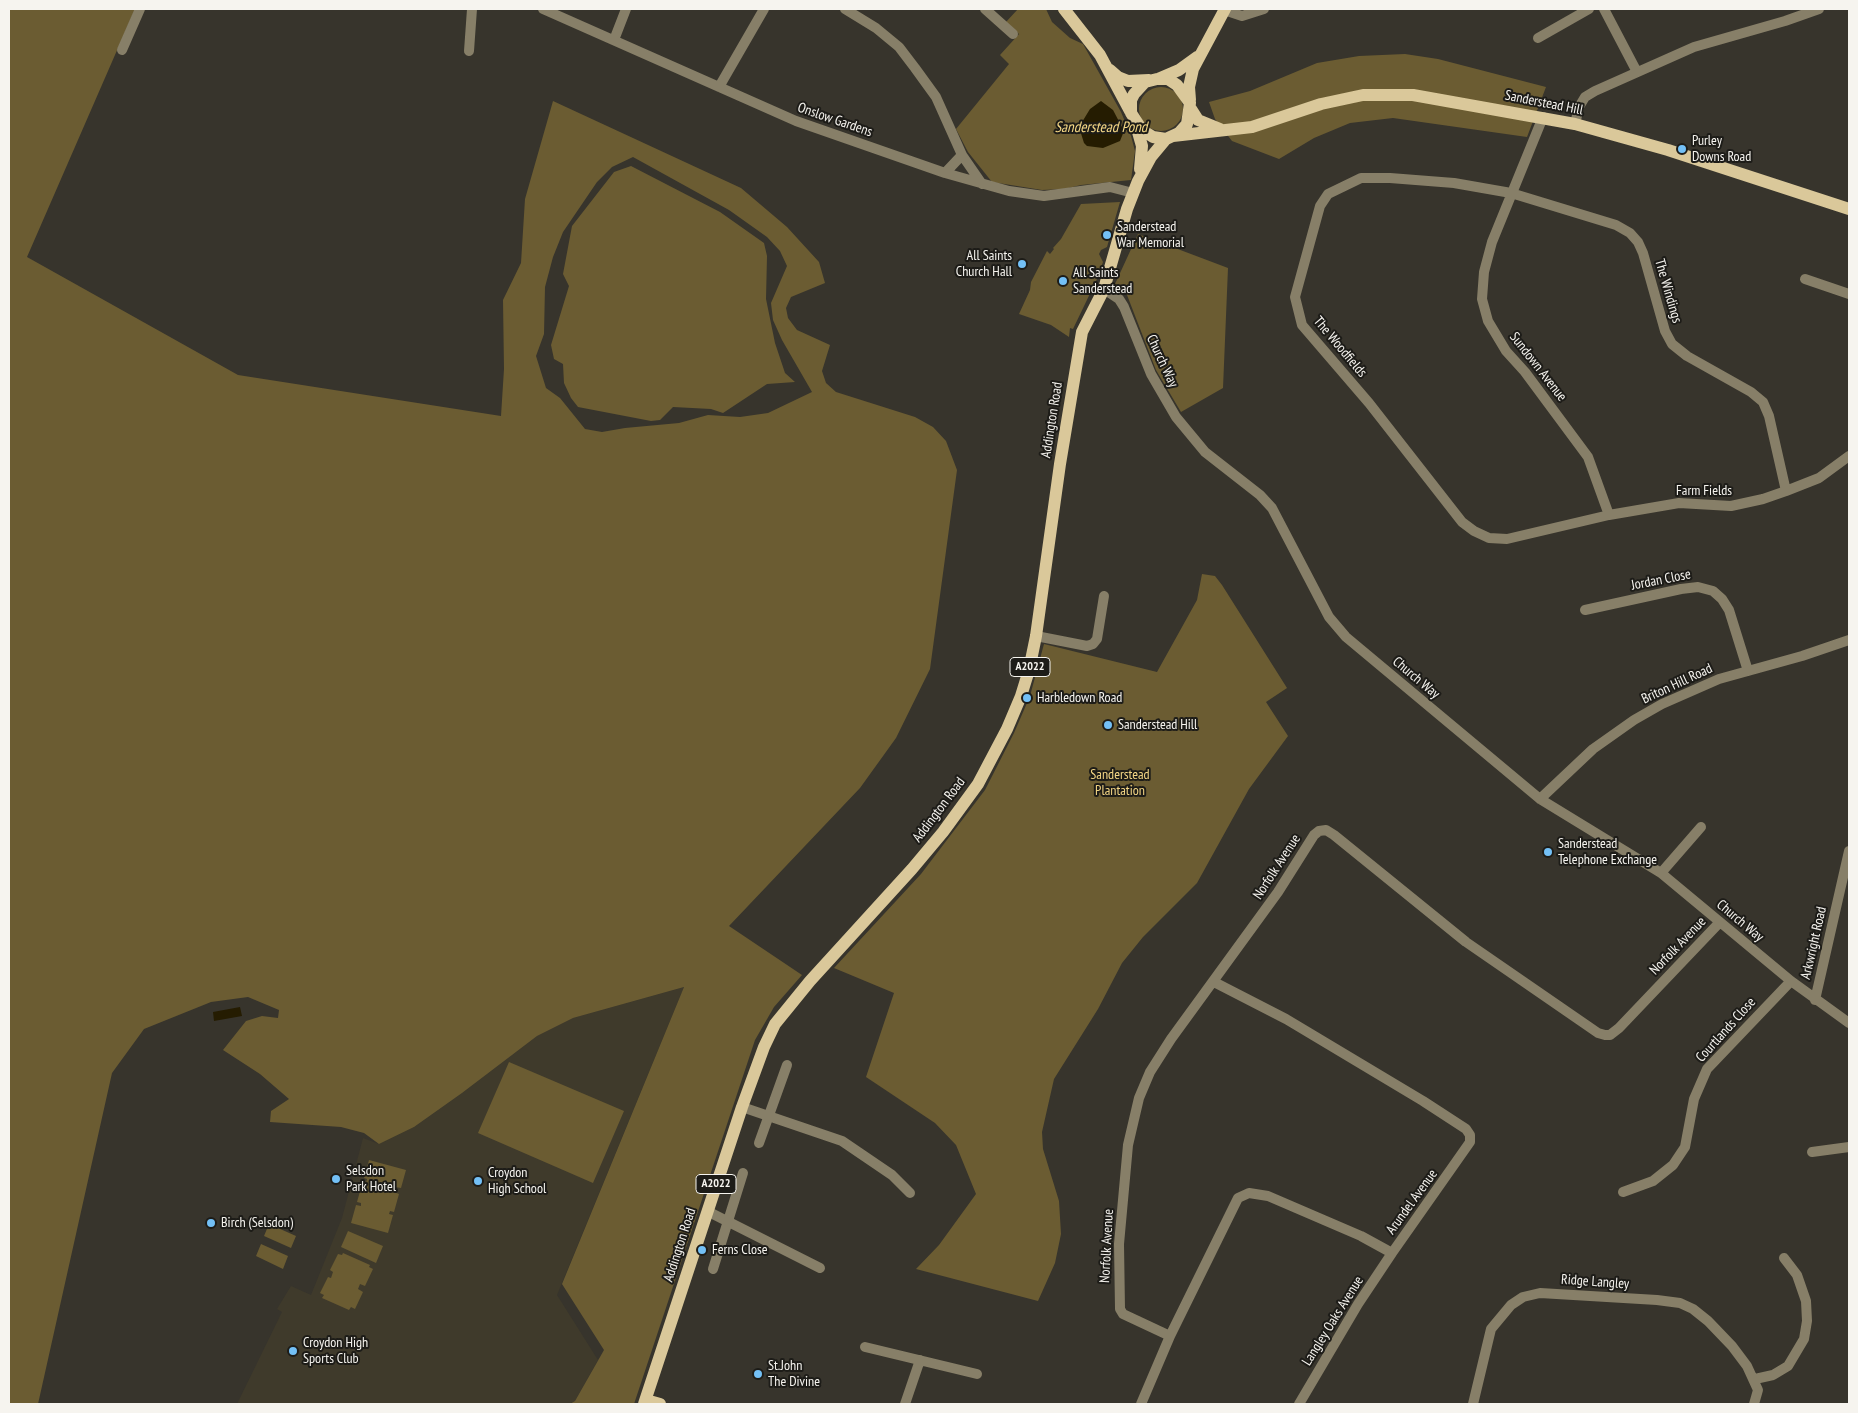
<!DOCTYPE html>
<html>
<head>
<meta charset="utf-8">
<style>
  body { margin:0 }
  #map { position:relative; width:1858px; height:1413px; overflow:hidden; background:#37342c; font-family:"PT Sans Narrow",sans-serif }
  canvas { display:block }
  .frame { position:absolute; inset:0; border:10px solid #f6f4ef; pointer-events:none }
</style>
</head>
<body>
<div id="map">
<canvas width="1858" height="1413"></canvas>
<div class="frame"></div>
</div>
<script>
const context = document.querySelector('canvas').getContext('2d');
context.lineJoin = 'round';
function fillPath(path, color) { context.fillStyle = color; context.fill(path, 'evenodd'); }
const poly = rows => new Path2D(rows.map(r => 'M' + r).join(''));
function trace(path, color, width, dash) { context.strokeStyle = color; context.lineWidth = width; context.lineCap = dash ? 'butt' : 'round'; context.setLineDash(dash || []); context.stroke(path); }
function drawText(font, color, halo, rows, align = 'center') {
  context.font = font + ' "PT Sans Narrow",sans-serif'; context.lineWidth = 4; context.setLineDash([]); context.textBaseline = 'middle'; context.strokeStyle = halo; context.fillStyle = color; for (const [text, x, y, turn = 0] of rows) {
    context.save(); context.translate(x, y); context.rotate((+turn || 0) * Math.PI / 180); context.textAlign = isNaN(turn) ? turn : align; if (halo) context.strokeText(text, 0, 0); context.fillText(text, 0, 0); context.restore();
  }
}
const built = poly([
  [684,987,557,1295,598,1360,575,1401,570,1404,237,1404,282,1312,277,1309,291,1286,311,1295,342,1218,363,1138,379,1144,414,1127,462,1093,537,1036,573,1018]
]);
const green = poly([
  [9,9,135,9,27,257,238,375,501,416,504,369,503,300,521,263,525,199,553,101,741,188,787,227,819,262,825,283,791,297,786,308,788,318,797,330,830,345,822,371,826,383,836,392,915,417,933,427,946,441,957,470,930,669,896,738,860,788,729,926,802,975,774,1007,755,1040,634,1404,570,1404,575,1401,604,1350,562,1284,684,987,573,1018,537,1036,462,1093,414,1127,379,1144,364,1133,341,1127,270,1122,271,1111,289,1099,260,1074,223,1050,246,1021,262,1016,278,1018,279,1010,248,997,211,1002,144,1029,112,1073,38,1404,9,1404],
  [633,157,729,210,767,237,780,251,787,266,771,303,773,320,782,340,812,392,768,413,740,417,708,415,679,423,625,428,602,432,585,429,560,398,546,388,536,356,544,334,545,287,553,257,563,232,597,182,612,167],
  [1018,9,1046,9,1052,22,1070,38,1083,44,1121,112,1131,136,1135,151,1131,180,1081,185,1064,189,1042,190,992,182,968,152,956,129,1009,64,1000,55,1019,34,1006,22],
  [1405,54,1438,59,1546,87,1527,137,1393,118,1350,123,1314,138,1279,159,1232,141,1215,119,1209,102,1250,91,1317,63,1359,56],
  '1139 109a22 22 0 1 1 44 0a22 22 0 1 1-44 0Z',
  [631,166,720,212,764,243,767,256,766,299,775,343,785,373,795,382,767,384,723,413,711,409,673,407,660,420,651,421,578,407,571,398,564,383,563,364,554,359,551,345,569,286,563,274,572,226,614,172],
  [1120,202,1107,247,1101,250,1099,254,1103,262,1097,279,1073,329,1070,328,1069,337,1051,325,1019,314,1030,290,1031,282,1047,251,1050,254,1054,249,1053,248,1061,239,1081,204],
  [1138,234,1228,268,1223,388,1181,412,1156,370,1127,295,1115,284],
  [1202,574,1215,576,1222,585,1287,688,1266,702,1288,736,1249,789,1197,883,1143,937,1122,963,1098,1009,1054,1079,1042,1132,1043,1149,1059,1201,1061,1234,1055,1263,1038,1301,916,1269,939,1245,976,1194,956,1145,935,1123,866,1077,894,993,834,968,921,874,985,790,1014,733,1030,696,1044,644,1157,672,1197,600],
  [509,1062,624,1111,593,1183,478,1133],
  [369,1160,406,1170,401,1188,395,1187,394,1192,399,1194,394,1212,390,1211,389,1214,393,1215,388,1233,351,1223,356,1205,361,1206,361,1203,357,1202,362,1184,366,1184,367,1179,364,1178],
  [269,1224,296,1236,291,1248,264,1236],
  [348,1231,383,1246,376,1263,341,1247],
  [261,1244,288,1256,283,1269,256,1256],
  [343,1253,370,1265,369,1267,373,1269,365,1286,360,1284,358,1289,363,1292,355,1309,351,1307,349,1310,322,1298,324,1295,320,1293,328,1277,331,1278,333,1272,330,1270,338,1254,342,1255]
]);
const water = poly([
  [1101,101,1113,110,1124,131,1120,141,1103,148,1087,146,1084,143,1079,127,1090,109],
  [240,1007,242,1016,214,1021,213,1012]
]);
const minor = poly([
  [543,9,796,121,945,173,1009,191,1044,196,1110,187,1133,193],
  [845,9,876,28,899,47,915,68,936,97,962,155,982,184],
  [985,9,1013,34],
  [1604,9,1637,72],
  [1224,10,1242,16,1264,9],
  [1538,38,1589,9],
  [614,40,626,9],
  [122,50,140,9],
  [469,51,472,9],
  [719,87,764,9],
  [1543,117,1492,242,1484,272,1482,299,1488,321,1506,351,1525,372,1588,457,1609,515],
  [1575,124,1579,107,1585,97,1595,91,1694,47,1785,21,1819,9],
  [945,173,962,155],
  [1805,279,1849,294],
  [1104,289,1119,299,1124,307,1151,374,1176,417,1205,452,1260,495,1272,508,1329,617,1346,637,1540,799,1661,873,1791,981,1849,1023],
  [1786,491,1769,416,1763,402,1751,392,1687,356,1672,344,1665,331,1643,253,1638,242,1630,233,1616,225,1511,193,1454,183,1390,178,1361,178,1328,194,1320,206,1295,297,1302,325,1369,403,1462,522,1474,531,1489,538,1507,539,1609,515,1679,503,1731,506,1763,499,1786,491,1819,478,1849,456],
  [1585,610,1681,589,1698,587,1713,591,1722,599,1729,610,1748,671],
  [1036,636,1087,646,1093,644,1097,639,1104,596],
  [1540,799,1593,749,1634,720,1662,704,1719,679,1802,656,1849,640],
  [1661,873,1701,827],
  [1815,1000,1849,851],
  [742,1107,842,1141,892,1175,910,1193],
  [759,1143,787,1065],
  [1812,1152,1849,1147],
  [1623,1192,1653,1181,1673,1165,1685,1147,1694,1099,1707,1069,1791,981],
  [707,1211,820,1268],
  [713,1269,743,1173],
  [1170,1336,1123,1314,1120,1309,1119,1244,1128,1145,1139,1098,1150,1072,1171,1039,1278,892,1314,835,1319,831,1326,830,1334,835,1466,942,1598,1033,1605,1035,1610,1035,1619,1028,1720,922],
  [865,1347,977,1374],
  [1755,1379,1773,1375,1788,1366,1804,1339,1807,1321,1806,1301,1797,1275,1784,1258],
  [905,1404,920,1360],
  [1141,1404,1170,1336,1238,1198,1249,1193,1268,1196,1361,1236,1392,1253,1470,1142,1470,1135,1466,1129,1423,1101,1286,1019,1214,982],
  [1299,1404,1358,1304,1392,1253],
  [1473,1404,1491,1329,1511,1305,1523,1297,1540,1293,1657,1300,1680,1303,1693,1309,1708,1321,1732,1346,1747,1366,1758,1390,1754,1404]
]);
const major = poly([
  [1064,9,1100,55,1130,111],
  [1110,70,1118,77,1128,81,1149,80],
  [1157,79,1168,79,1177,85,1190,103,1187,124,1179,133,1166,139,1153,137,1142,130,1131,113,1131,100,1134,94,1145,82,1157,79],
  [1158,79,1179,70,1197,57],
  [1190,100,1189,87,1193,69,1225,9],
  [1191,109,1198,120,1220,129],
  [1136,125,1142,146,1140,169],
  [1173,136,1252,127,1321,104,1363,95,1413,95,1575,124,1668,150,1849,209],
  [646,1400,660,1404],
  [644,1404,742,1107,764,1047,775,1024,810,981,912,869,943,832,978,784,1007,729,1021,696,1029,670,1036,636,1060,464,1082,332,1104,289,1127,209,1138,181,1151,157,1166,139]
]);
const markers = [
  [1682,149,5,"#73c0f6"],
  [1107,235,5,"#73c0f6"],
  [1022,264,5,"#73c0f6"],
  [1063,281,5,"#73c0f6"],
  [1027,698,5,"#73c0f6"],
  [1108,725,5,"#73c0f6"],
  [1548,852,5,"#73c0f6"],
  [336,1179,5,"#73c0f6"],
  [478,1181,5,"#73c0f6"],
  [211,1223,5,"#73c0f6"],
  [702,1250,5,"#73c0f6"],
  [293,1351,5,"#73c0f6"],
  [758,1374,5,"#73c0f6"]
];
const shields = [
  [1030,667,40],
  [716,1184,40]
];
const shieldNames = [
  ["A2022",1030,667],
  ["A2022",716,1184]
];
const streetNames = [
  ["Sanderstead Hill",1544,103,11],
  ["Onslow Gardens",835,120,19],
  ["The Windings",1668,291,74],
  ["The Woodfields",1340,347,50],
  ["Church Way",1162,361,65],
  ["Sundown Avenue",1538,367,52],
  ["Addington Road",1052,420,-81],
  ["Farm Fields",1704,491],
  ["Jordan Close",1661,580,-11],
  ["Church Way",1416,678,40],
  ["Briton Hill Road",1677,684,-25],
  ["Addington Road",939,810,-53],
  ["Norfolk Avenue",1277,867,-57],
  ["Church Way",1740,921,40],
  ["Arkwright Road",1814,943,-77],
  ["Norfolk Avenue",1678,946,-46],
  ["Courtlands Close",1726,1030,-48],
  ["Arundel Avenue",1412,1202,-54],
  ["Addington Road",680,1245,-72],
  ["Norfolk Avenue",1107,1246,-87],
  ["Ridge Langley",1595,1282,4],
  ["Langley Oaks Avenue",1333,1321,-58]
];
const poiNames = [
  ["Purley",1692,141],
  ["Downs Road",1692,157],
  ["Sanderstead",1117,227],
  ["War Memorial",1117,243],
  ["All Saints",1012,256,"right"],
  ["Church Hall",1012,272,"right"],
  ["All Saints",1073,273],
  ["Sanderstead",1073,289],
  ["Harbledown Road",1037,698],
  ["Sanderstead Hill",1118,725],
  ["Sanderstead",1558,844],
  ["Telephone Exchange",1558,860],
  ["Selsdon",346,1171],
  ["Park Hotel",346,1187],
  ["Croydon",488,1173],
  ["High School",488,1189],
  ["Birch (Selsdon)",221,1223],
  ["Ferns Close",712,1250],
  ["Croydon High",303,1343],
  ["Sports Club",303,1359],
  ["St.John",768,1366],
  ["The Divine",768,1382]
];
const parkNames = [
  ["Sanderstead",1120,775],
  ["Plantation",1120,791]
];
const waterNames = [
  ["Sanderstead Pond",1101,128]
];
fillPath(built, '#3f3a2b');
fillPath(green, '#6b5c32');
fillPath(water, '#251c01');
trace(minor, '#877f68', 10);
trace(major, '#dac89a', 12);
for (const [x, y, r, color] of markers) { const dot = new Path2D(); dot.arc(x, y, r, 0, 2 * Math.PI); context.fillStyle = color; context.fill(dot); trace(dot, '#1d1c18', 2); }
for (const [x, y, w] of shields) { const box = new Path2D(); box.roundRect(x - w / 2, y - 9.5, w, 19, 4); context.fillStyle = '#1d1c18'; context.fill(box); trace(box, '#f6f4ef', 1); }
drawText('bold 12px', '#f6f4ef', null, shieldNames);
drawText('14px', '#f6f4ef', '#1d1c18', streetNames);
drawText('14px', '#f6f4ef', '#1d1c18', poiNames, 'left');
drawText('14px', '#f4d685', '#1d1c18', parkNames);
drawText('italic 15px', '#f5d886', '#1d1c18', waterNames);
</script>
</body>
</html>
